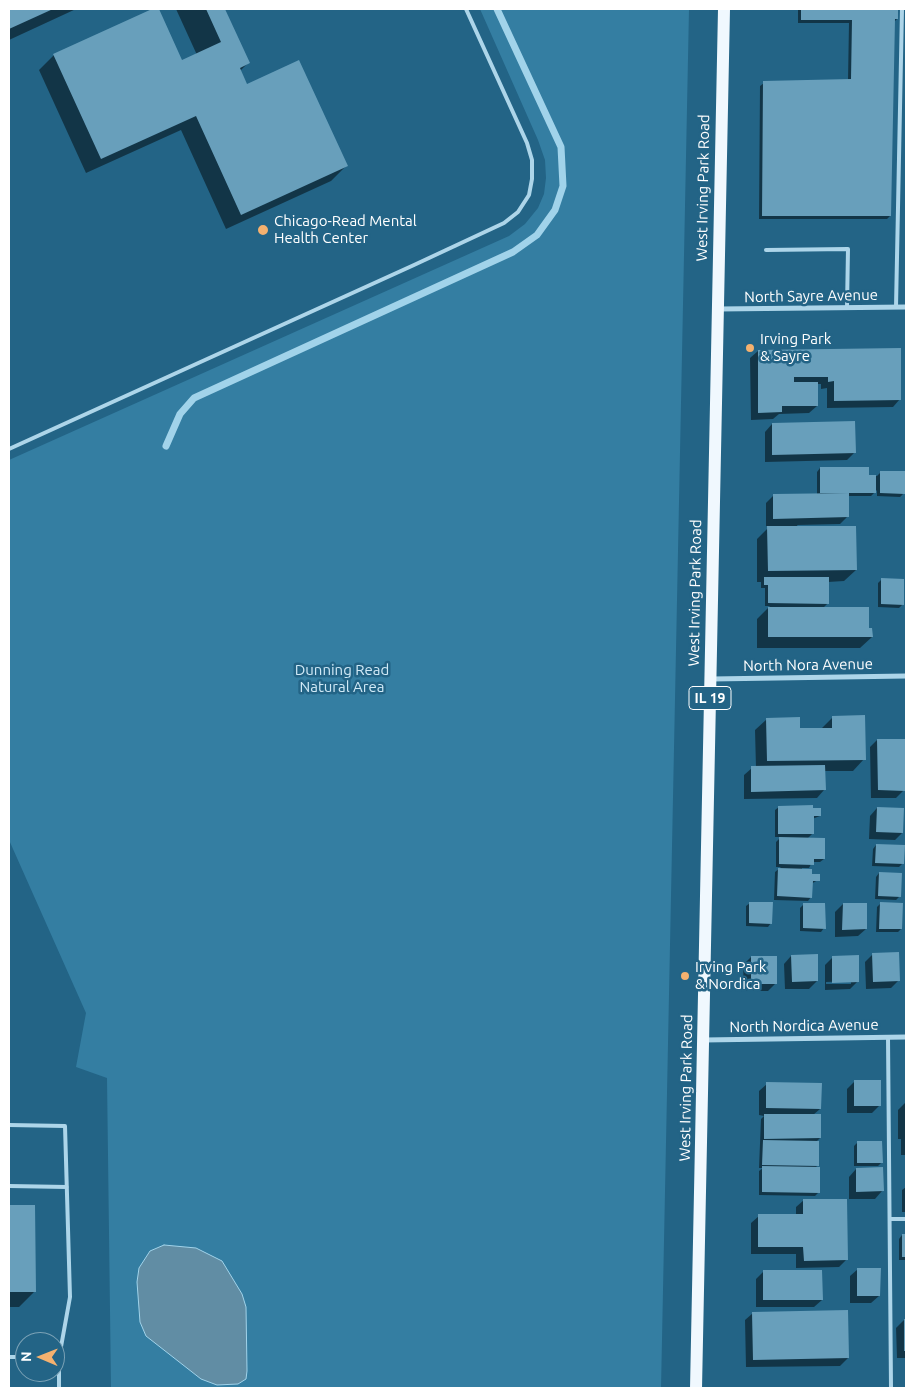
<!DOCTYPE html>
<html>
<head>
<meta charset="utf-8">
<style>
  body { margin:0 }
  #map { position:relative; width:915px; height:1397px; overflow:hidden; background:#236486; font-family:Ubuntu,sans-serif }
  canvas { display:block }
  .frame { position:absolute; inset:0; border:10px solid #fff; pointer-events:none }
  .north { position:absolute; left:15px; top:1332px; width:50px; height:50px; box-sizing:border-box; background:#236486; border:1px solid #7ba2b6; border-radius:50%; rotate:271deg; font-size:14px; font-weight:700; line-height:20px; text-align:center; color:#fff }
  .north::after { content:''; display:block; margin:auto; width:18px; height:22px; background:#f4b16f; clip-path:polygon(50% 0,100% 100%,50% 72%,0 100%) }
</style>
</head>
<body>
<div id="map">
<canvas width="915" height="1397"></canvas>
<div class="frame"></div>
<div class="north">N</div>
</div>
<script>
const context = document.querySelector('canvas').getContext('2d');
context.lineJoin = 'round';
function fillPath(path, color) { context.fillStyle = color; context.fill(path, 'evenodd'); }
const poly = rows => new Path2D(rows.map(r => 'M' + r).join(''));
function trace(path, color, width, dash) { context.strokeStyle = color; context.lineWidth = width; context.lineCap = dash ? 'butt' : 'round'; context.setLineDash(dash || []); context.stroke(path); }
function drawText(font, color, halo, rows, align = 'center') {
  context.font = font + ' Ubuntu,sans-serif'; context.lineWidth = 5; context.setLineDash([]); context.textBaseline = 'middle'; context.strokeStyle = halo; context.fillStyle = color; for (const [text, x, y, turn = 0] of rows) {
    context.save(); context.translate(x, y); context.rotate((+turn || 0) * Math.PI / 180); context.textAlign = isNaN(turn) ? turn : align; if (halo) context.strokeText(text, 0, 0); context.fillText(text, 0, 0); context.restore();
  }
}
const green = poly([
  [480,9,689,9,661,1388,111,1388,107,1078,76,1067,86,1013,9,840,9,460,509,236,525,224,538,208,544,194,546,178,545,160,538,140]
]);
const water = poly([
  [164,1245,196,1248,222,1261,242,1294,246,1307,247,1371,246,1379,238,1384,217,1385,201,1379,146,1336,140,1322,137,1282,139,1268,150,1251,164,1245]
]);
const shadow = poly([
  [9,9,76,9,9,40],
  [155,9,158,9,182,62,197,55,176,9,224,9,248,63,240,71,247,86,346,166,331,181,226,229,181,130,86,173,39,70,54,55],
  [798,9,897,9,897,19,893,23,890,216,887,219,759,219,760,86,764,83,848,80,849,23,798,23],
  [758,351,900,399,893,407,827,408,827,388,821,389,821,384,817,384,817,406,809,413,779,414,773,419,751,420,750,358],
  [772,424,854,453,847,460,765,462,765,432],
  [820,468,868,476,877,476,881,472,903,494,900,497,877,496,877,490,871,496,847,496,847,517,840,524,797,525,798,527,856,570,844,581,828,582,828,603,823,608,868,630,872,637,860,648,757,648,757,619,770,606,765,606,765,588,761,588,761,582,757,582,757,539,770,526,766,526,766,503,774,495,817,495,817,472],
  [881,580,903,604,899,608,878,607,878,583],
  [832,718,864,759,853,771,824,771,824,790,817,798,744,799,744,775,752,768,756,768,755,730,767,719,799,729,821,729],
  [877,740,904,790,896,798,871,798,870,747],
  [779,807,812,809,820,816,812,819,813,833,807,839,824,859,820,862,812,862,809,868,802,868,802,870,818,880,811,884,811,897,808,901,774,900,775,872,781,867,776,867,776,842,781,837,775,837,775,810],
  [877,808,902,833,895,840,869,839,870,816],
  [876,845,903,863,899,867,872,866,873,849],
  [879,873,899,897,896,900,875,899,876,877],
  [750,903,771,923,768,927,746,926,746,906],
  [881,903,901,929,898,932,876,932,877,907],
  [804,904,824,928,821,932,800,931,800,908],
  [843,904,866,929,858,936,835,937,835,912],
  [873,954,898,981,891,988,866,989,865,962],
  [791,956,817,981,809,989,785,989,784,964],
  [751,957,776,983,768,991,744,991,743,965],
  [833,957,857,982,850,989,825,990,825,965],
  [851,981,851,984,826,984,826,982],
  [855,1081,880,1105,872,1113,847,1113,847,1089],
  [767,1084,820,1109,813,1115,820,1138,816,1142,818,1165,815,1168,819,1192,815,1196,759,1195,759,1171,763,1168,759,1168,761,1119,764,1116,759,1115,759,1091],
  [906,1102,906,1155,901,1155,901,1139,898,1139,898,1110],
  [858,1142,881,1163,878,1166,854,1166,854,1146],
  [856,1169,882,1191,875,1199,849,1199,849,1177],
  [906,1187,906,1212,902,1212,902,1190],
  [804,1200,846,1260,839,1267,796,1268,796,1254,751,1254,751,1223,759,1216,796,1215,796,1207],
  [9,1206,34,1206,34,1292,19,1307,9,1307],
  [902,1235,906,1235,906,1260,899,1260,899,1239],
  [858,1269,879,1296,871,1303,850,1303,850,1276],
  [763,1272,822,1300,814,1307,756,1307,756,1279],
  [753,1313,848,1358,840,1366,746,1367,745,1320],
  [904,1320,906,1320,906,1358,897,1358,896,1328]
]);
const stream = poly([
  [166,446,180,414,194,398,513,252,537,235,555,210,563,186,561,147,497,9]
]);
const building = poly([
  [9,9,53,9,9,29],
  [152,9,159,9,182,60,221,42,206,9,225,9,250,63,240,68,247,84,299,60,348,166,241,215,196,116,101,159,53,54],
  [801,9,898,9,898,19,895,19,891,216,762,216,763,81,851,79,852,20,801,20],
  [901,348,901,400,834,401,834,381,828,382,828,377,794,377,794,382,818,382,818,406,782,406,782,412,758,413,758,350],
  [855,421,856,453,772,455,772,423],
  [820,467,869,467,869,475,876,475,876,493,820,493],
  [880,471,905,471,905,494,880,493],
  [849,493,849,517,773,519,773,494],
  [767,526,856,526,857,570,768,571],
  [764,577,829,577,829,604,768,603,768,585,764,585],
  [881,578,904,579,904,605,881,604],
  [768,607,869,607,869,628,872,628,873,637,768,637],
  [865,715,866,760,767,761,766,718,800,717,800,728,832,728,832,716],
  [877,739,905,739,905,791,878,790],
  [825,765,826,790,751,792,751,766],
  [813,805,813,808,821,808,821,816,814,816,814,834,778,834,778,806],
  [877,807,904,808,903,833,876,832],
  [779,837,825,838,825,859,814,859,814,865,779,864],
  [876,844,905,845,904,864,875,863],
  [778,868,812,869,812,874,820,874,820,881,813,881,812,898,777,896],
  [879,872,902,873,901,897,878,896],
  [749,902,773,902,772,924,749,923],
  [880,902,903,903,902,929,879,929],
  [803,903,825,903,826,929,803,928],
  [843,903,867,903,867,929,842,930],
  [899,952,900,981,873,982,872,953],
  [818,954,818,981,792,982,791,955],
  [859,955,859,982,832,983,832,956],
  [751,956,777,956,777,984,751,984],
  [854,1080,881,1080,881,1106,854,1106],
  [766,1082,822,1083,821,1109,766,1108],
  [764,1114,821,1114,821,1138,764,1139],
  [763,1140,819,1141,819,1166,762,1165],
  [857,1141,882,1141,883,1163,857,1163],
  [762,1166,820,1167,820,1193,762,1192],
  [883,1167,884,1191,856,1192,856,1168],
  [803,1199,847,1199,848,1260,804,1261,803,1247,758,1247,758,1214,803,1214],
  [9,1205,35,1205,36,1292,9,1292],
  [902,1234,906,1234,906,1257,902,1257],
  [857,1268,881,1268,880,1296,857,1296],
  [763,1270,822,1270,823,1300,763,1300],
  [848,1310,849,1358,753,1360,752,1312],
  [904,1319,906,1319,906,1351,904,1351]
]);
const service = poly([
  [766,250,848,249,847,307],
  [896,307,902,9],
  [9,449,414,265,504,223,518,212,529,195,532,179,532,160,527,143,466,9],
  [888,1037,891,1388],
  [9,1125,65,1126,70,1297,59,1358],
  [9,1186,67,1187],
  [890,1219,906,1219],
  [9,1357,25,1357],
  [55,1358,59,1358,59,1388]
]);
const minor = poly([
  [719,309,906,307],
  [712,679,906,676],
  [704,1040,906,1037]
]);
const primary = poly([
  [696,1388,724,9]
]);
const markers = [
  [263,230,6,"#f4b16f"],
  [750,348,5,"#f4b16f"],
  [685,976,5,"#f4b16f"]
];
const shields = [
  [710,698,42]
];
const shieldNames = [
  ["IL 19",710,698]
];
const streetNames = [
  ["West Irving Park Road",703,188,-89],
  ["North Sayre Avenue",811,296,-1],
  ["West Irving Park Road",695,593,-89],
  ["North Nora Avenue",808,665,-1],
  ["North Nordica Avenue",804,1026,-1],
  ["West Irving Park Road",686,1088,-89]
];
const poiNames = [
  ["Chicago-Read Mental",274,221],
  ["Health Center",274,238],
  ["Irving Park",760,339],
  ["& Sayre",760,356],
  ["Irving Park",695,967],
  ["& Nordica",695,984]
];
const parkNames = [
  ["Dunning Read",342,670],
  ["Natural Area",342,687]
];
fillPath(green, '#347ea2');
fillPath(water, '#618da4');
trace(water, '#a1d3ea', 1);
fillPath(shadow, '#0007');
trace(stream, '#a1d3ea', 7);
fillPath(building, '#689fbb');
trace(service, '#add5e9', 4);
trace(minor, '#add5e9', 5);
trace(primary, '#f0f8fe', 12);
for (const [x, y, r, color] of markers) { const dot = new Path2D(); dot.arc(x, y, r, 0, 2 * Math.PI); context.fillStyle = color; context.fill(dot); trace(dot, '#236486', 2); }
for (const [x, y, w] of shields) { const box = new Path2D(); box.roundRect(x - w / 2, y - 11.5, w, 23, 4); context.fillStyle = '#236486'; context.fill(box); trace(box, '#fff', 1); }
drawText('bold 14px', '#fff', null, shieldNames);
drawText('15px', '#fff', '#236486', streetNames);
drawText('15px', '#fff', '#236486', poiNames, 'left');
drawText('15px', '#d1eaf7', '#236486', parkNames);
</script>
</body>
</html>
